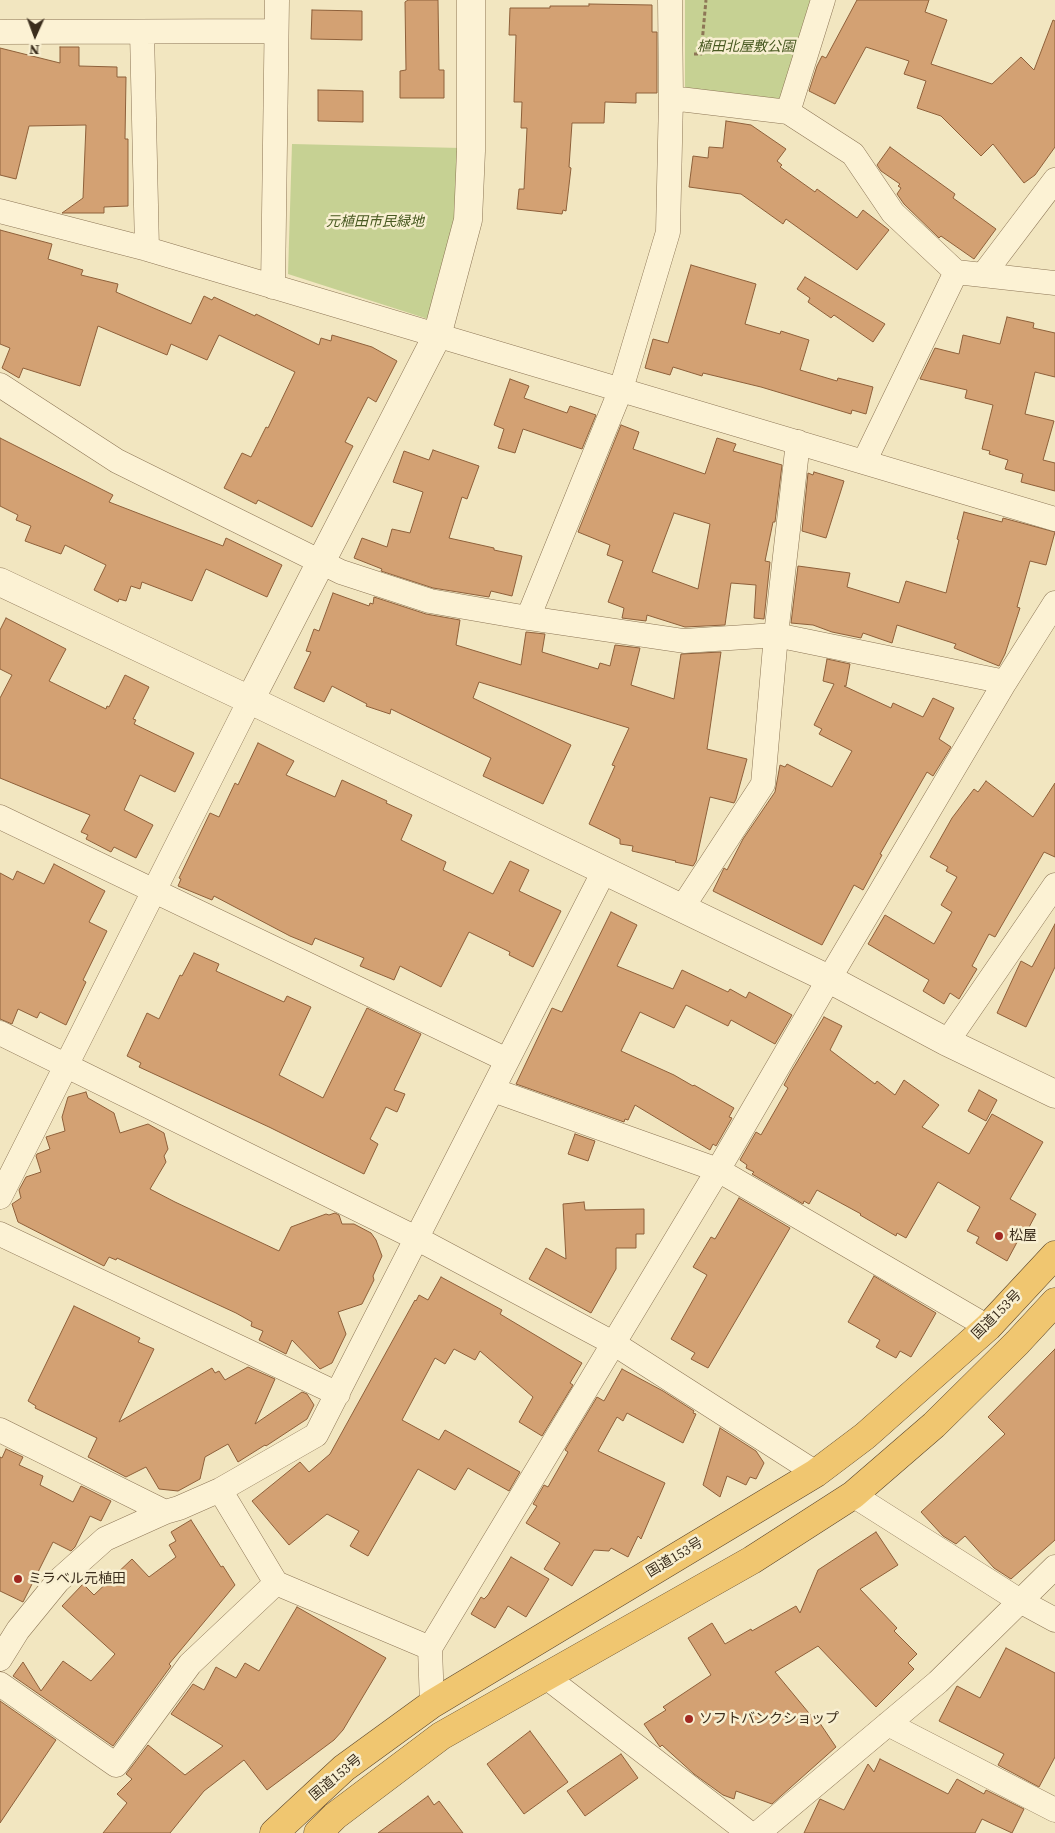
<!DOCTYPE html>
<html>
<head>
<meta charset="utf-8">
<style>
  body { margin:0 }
  #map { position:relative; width:1055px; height:1833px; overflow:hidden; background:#f2e6c0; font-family:"Source Serif 4",serif }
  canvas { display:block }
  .north { position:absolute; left:10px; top:10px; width:50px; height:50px; -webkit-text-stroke:4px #f8efd1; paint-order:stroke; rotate:182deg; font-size:14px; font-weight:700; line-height:20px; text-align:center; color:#3b2d1c }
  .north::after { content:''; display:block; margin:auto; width:18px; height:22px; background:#3b2d1c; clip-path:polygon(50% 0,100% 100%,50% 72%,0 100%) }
</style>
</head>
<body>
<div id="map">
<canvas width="1055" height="1833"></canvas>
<div class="north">N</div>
</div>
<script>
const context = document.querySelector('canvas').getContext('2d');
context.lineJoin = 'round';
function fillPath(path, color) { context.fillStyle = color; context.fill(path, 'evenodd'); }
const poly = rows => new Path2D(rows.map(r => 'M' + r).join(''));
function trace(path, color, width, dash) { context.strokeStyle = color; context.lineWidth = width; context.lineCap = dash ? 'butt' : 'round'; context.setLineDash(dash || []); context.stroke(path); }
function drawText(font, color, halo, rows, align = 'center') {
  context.font = font + ' "Source Serif 4","Noto Sans JP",serif'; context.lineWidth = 5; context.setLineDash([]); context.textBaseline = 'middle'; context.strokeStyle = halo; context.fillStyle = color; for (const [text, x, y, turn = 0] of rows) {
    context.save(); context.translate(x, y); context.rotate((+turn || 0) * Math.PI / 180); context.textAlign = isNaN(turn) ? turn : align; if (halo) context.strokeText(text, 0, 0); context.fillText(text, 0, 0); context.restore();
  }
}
const green = poly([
  [685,0,811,0,780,99,685,88],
  [292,144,461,148,456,213,431,320,288,274]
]);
const building = poly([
  [408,0,438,0,439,70,444,70,444,98,400,98,400,71,406,70,405,2,408,0],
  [857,0,929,0,925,12,947,20,931,64,992,84,1021,57,1034,70,1053,20,1055,21,1055,147,1035,175,1024,183,993,144,981,156,941,116,917,108,926,81,904,74,909,61,866,47,835,104,809,91,817,66,822,56,826,58,857,0],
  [589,4,652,5,652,32,657,32,657,93,636,93,636,103,605,102,604,123,572,123,569,167,571,168,566,211,563,210,562,214,517,209,519,189,524,189,527,128,521,128,522,102,514,102,516,35,509,35,510,8,550,8,550,6,589,6,589,4],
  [312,10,362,11,362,40,311,39,312,10],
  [60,47,79,47,79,66,117,67,117,77,126,77,125,139,128,139,128,206,104,207,104,213,62,213,83,198,86,125,29,126,16,179,0,175,0,48,60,63,60,47],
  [318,90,363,91,363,122,318,121,318,90],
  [726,121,751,125,786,149,777,161,782,165,780,167,815,192,817,189,857,218,863,210,889,230,857,270,786,219,783,224,741,194,689,187,693,156,708,158,709,147,723,148,726,121],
  [890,147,955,194,953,198,996,229,974,259,941,236,939,238,904,204,897,194,901,188,898,186,900,184,881,171,877,165,890,147],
  [0,230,52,244,48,259,83,270,81,275,118,284,116,292,191,324,204,296,212,300,214,297,255,316,256,314,319,345,321,338,331,341,332,335,372,347,397,361,376,402,368,397,345,442,353,446,312,527,258,500,256,504,224,488,242,453,251,457,266,427,268,428,295,372,219,335,207,360,171,344,167,355,98,326,80,386,23,368,19,378,2,368,10,348,0,344,0,230],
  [691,265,756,284,745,324,780,334,781,331,809,340,800,370,837,381,838,378,873,387,866,414,852,410,851,414,761,387,703,373,702,376,673,367,670,375,645,368,653,339,668,343,691,265],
  [805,277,885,324,873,342,834,315,831,318,808,302,810,298,797,289,805,277],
  [1007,317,1034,323,1033,328,1055,333,1055,377,1035,372,1025,414,1054,421,1043,460,1055,463,1055,491,1021,482,1023,474,1005,469,1008,460,989,454,990,451,982,449,993,405,965,398,967,390,920,379,935,348,959,354,963,335,1000,344,1007,317],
  [510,379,529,386,524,398,567,413,570,406,596,415,582,449,523,429,515,453,498,448,504,429,494,425,510,379],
  [621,425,639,432,633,449,705,474,717,438,736,444,733,451,782,465,775,522,773,522,765,561,770,562,764,619,754,618,756,585,731,583,725,625,685,627,647,615,646,621,622,618,624,608,608,602,623,561,607,555,610,545,578,532,621,425],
  [674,513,710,524,698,589,652,572,674,513],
  [0,438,113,495,109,502,223,546,226,538,282,565,267,597,206,569,192,601,142,582,140,589,131,586,126,601,119,599,118,602,94,590,106,565,65,545,61,554,25,541,31,526,16,520,18,515,0,506,0,438],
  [433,450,479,466,467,499,462,497,449,538,494,548,494,550,522,556,512,596,491,591,489,597,433,588,381,571,382,569,354,558,362,538,387,547,392,529,410,533,423,492,393,482,404,451,429,460,433,450],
  [814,472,844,481,826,538,802,531,808,473,813,475,814,472],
  [964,512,1002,522,1003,518,1055,532,1046,565,1030,561,1017,607,1020,608,1005,654,999,666,954,648,956,644,897,625,892,643,863,633,861,638,832,632,813,625,791,623,798,566,850,573,847,587,899,603,906,581,946,593,959,540,957,539,964,512],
  [333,593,369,606,370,603,373,604,374,597,426,614,460,620,456,645,521,665,526,632,545,634,542,652,598,669,600,663,610,666,615,645,640,648,631,685,674,699,681,654,721,652,707,749,747,759,736,799,734,803,710,797,696,861,693,866,675,862,676,861,632,851,633,846,620,844,620,839,589,824,615,766,612,765,629,728,479,682,473,698,571,745,543,804,483,776,491,758,391,709,390,714,366,706,367,704,332,686,324,702,294,688,311,652,306,651,314,629,319,631,333,593],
  [6,618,66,649,49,681,106,709,107,706,109,707,125,675,149,687,133,719,136,720,134,724,194,753,175,792,140,775,124,810,153,825,136,858,114,847,111,852,86,839,88,835,81,832,90,815,0,778,0,698,12,675,0,669,0,630,6,618],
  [827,659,850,664,846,686,844,686,891,708,893,703,923,717,933,698,954,708,939,739,951,747,933,776,927,772,880,854,882,855,863,890,854,885,822,945,713,891,724,868,727,870,743,839,775,792,780,765,785,767,787,764,832,787,852,751,819,734,822,729,814,725,834,684,823,681,827,659],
  [258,743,294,761,286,775,335,797,342,780,387,801,386,803,412,815,401,840,446,862,443,870,493,894,510,861,529,870,519,891,561,911,533,967,509,955,510,952,469,932,441,987,400,966,394,980,360,966,364,958,315,938,312,945,290,936,214,896,212,900,178,886,181,879,179,878,210,813,219,817,235,783,238,785,258,743],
  [986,781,1033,817,1055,783,1055,857,1044,852,995,937,989,934,972,966,977,969,959,999,950,993,944,1004,923,991,929,980,868,944,885,915,934,944,952,912,941,905,957,877,946,871,948,867,930,857,952,818,974,789,978,792,986,781],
  [54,864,105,891,89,922,107,931,83,980,86,982,66,1025,40,1012,37,1018,18,1009,12,1024,0,1019,0,873,13,880,17,871,44,884,54,864],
  [611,912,637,925,617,966,673,989,682,970,728,992,730,989,746,998,749,992,792,1015,775,1044,731,1020,728,1026,686,1005,674,1028,640,1012,621,1051,674,1075,693,1086,694,1085,734,1108,729,1117,732,1118,716,1146,713,1144,710,1150,635,1105,628,1120,625,1119,624,1122,516,1084,552,1008,562,1012,611,912],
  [1055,924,1055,967,1026,1027,997,1013,1021,961,1032,967,1055,924],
  [194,953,219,964,216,971,284,1002,287,996,311,1007,279,1075,323,1098,367,1008,421,1034,394,1090,405,1094,397,1112,386,1107,370,1139,378,1144,364,1174,269,1127,139,1067,141,1063,127,1056,147,1013,159,1019,180,975,182,976,194,953],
  [824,1017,842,1026,830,1050,875,1084,877,1081,895,1095,904,1080,939,1105,922,1127,969,1154,992,1114,1043,1142,1010,1199,1036,1214,1026,1233,1023,1231,1007,1261,976,1243,979,1237,967,1231,980,1207,938,1182,906,1238,897,1233,896,1236,860,1215,861,1214,817,1190,809,1204,804,1201,803,1204,752,1174,754,1172,746,1168,747,1165,740,1160,756,1132,761,1135,788,1088,784,1085,791,1072,824,1017],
  [979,1090,997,1100,986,1121,968,1111,979,1090],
  [86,1092,88,1098,114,1113,120,1133,148,1124,164,1133,168,1149,164,1156,166,1162,150,1189,175,1202,279,1251,291,1227,326,1214,329,1215,335,1213,339,1215,342,1224,354,1224,371,1233,376,1240,382,1256,373,1276,374,1280,362,1304,338,1312,346,1334,332,1363,320,1369,292,1340,286,1354,259,1340,263,1331,251,1326,252,1322,236,1313,117,1258,116,1260,109,1257,104,1266,18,1222,12,1204,21,1198,19,1190,26,1177,41,1172,36,1156,37,1154,50,1149,46,1137,65,1131,62,1117,68,1097,86,1092],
  [575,1134,595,1141,588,1161,568,1154,575,1134],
  [739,1198,790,1228,708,1368,691,1359,695,1353,671,1339,707,1275,693,1267,711,1237,715,1239,739,1198],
  [584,1202,585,1210,644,1209,644,1234,636,1234,636,1248,616,1248,616,1269,591,1313,529,1279,546,1248,566,1259,563,1204,584,1202],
  [874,1276,936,1313,911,1357,900,1351,896,1358,876,1347,880,1340,848,1322,874,1276],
  [441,1277,502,1310,500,1314,582,1363,570,1383,573,1385,542,1436,519,1422,533,1397,480,1351,475,1360,454,1349,445,1364,435,1358,402,1420,439,1440,445,1430,520,1472,509,1491,468,1468,455,1490,418,1469,368,1556,350,1546,359,1531,327,1514,289,1545,252,1501,300,1462,309,1472,330,1454,415,1300,416,1301,419,1295,428,1300,441,1277],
  [74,1306,140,1338,138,1342,154,1349,119,1422,212,1368,215,1373,219,1371,225,1380,248,1367,275,1379,255,1424,302,1392,307,1394,314,1405,307,1419,266,1446,265,1445,238,1462,228,1444,205,1457,200,1479,178,1491,159,1489,146,1467,126,1477,88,1457,97,1438,35,1408,36,1406,28,1401,74,1306],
  [1055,1349,1055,1540,1011,1579,994,1568,965,1536,956,1544,943,1536,921,1512,1005,1434,988,1417,1055,1349],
  [622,1369,663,1391,694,1411,693,1413,696,1414,683,1443,627,1413,623,1421,617,1417,598,1451,665,1483,641,1539,638,1536,628,1557,611,1548,609,1551,594,1550,572,1586,544,1569,560,1543,526,1523,537,1506,533,1504,544,1485,548,1487,568,1452,565,1450,597,1397,604,1401,622,1369],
  [720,1428,756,1451,764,1463,756,1479,750,1477,746,1485,727,1476,720,1497,703,1485,720,1428],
  [6,1449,23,1457,19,1465,43,1476,40,1485,73,1502,81,1486,111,1501,101,1521,90,1516,75,1547,71,1551,53,1542,23,1602,0,1591,0,1457,2,1458,6,1449],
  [191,1520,221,1567,223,1566,235,1585,169,1664,171,1666,113,1746,13,1676,23,1662,41,1691,63,1661,91,1681,115,1654,62,1606,83,1584,94,1595,132,1559,149,1577,176,1557,169,1545,176,1541,171,1532,191,1520],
  [876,1532,898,1565,860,1589,897,1628,894,1631,917,1654,908,1663,914,1669,876,1707,818,1646,775,1672,813,1718,815,1716,836,1747,772,1804,736,1791,734,1799,723,1795,694,1774,662,1745,660,1747,644,1724,666,1710,663,1707,711,1675,688,1638,712,1623,725,1644,751,1629,752,1631,796,1606,800,1613,818,1570,876,1532],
  [511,1557,549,1579,526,1617,508,1606,495,1628,471,1614,481,1597,484,1599,488,1595,511,1557],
  [297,1607,386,1658,343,1730,334,1740,267,1790,244,1760,204,1791,170,1833,103,1833,127,1803,117,1794,132,1779,126,1774,148,1745,185,1775,223,1746,171,1714,193,1684,204,1690,216,1667,236,1678,245,1663,259,1671,297,1607],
  [1006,1648,1055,1673,1055,1757,1039,1787,998,1765,1004,1754,939,1721,957,1686,980,1698,1006,1648],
  [0,1701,56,1740,0,1823,0,1701],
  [530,1731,568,1782,524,1814,487,1764,530,1731],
  [621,1754,638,1778,585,1816,567,1791,621,1754],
  [880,1759,948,1794,957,1779,984,1794,986,1790,1024,1809,1012,1833,982,1819,975,1833,804,1833,820,1799,844,1810,868,1764,874,1772,880,1759],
  [428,1796,434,1805,439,1801,463,1833,378,1833,428,1796]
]);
const path = poly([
  [694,54,701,54,706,0]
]);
const minor = poly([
  [0,32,276,31],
  [142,32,147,249],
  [671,98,788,112,853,154,893,213,956,272,1055,283],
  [788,112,823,0],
  [0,211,147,249,1055,519],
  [983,275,1055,180],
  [273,287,277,0],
  [0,385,117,461,341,572,430,601,528,618,684,641,776,635,1005,682],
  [864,462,956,272],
  [528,618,621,389,668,232,671,98,670,0],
  [0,817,507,1060],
  [682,908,763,784,776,635,798,442],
  [0,1033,416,1238,613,1343,816,1473],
  [947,1042,1055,885],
  [493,1090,718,1170,988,1327],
  [0,1197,250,700],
  [0,1234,338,1394],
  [0,1430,165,1512],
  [220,1490,276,1583,430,1648],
  [853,1495,1020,1601,1055,1620],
  [0,1659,18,1630,58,1581,105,1539,165,1512,179,1508,220,1490,316,1435,604,871],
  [545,1676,749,1833],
  [0,1684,116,1765,190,1664,276,1583],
  [432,1704,430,1648,718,1170,829,979,1005,682,1055,603],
  [888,1724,1055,1810],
  [758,1833,938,1682,1055,1567]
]);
const tertiary = poly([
  [0,582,250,700,829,979,947,1042,1055,1094],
  [250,700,437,336,468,220,471,151,471,0]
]);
const trunk = poly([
  [274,1833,344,1768,432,1704,816,1473,865,1436,988,1327,1055,1255],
  [318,1833,335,1816,441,1736,752,1560,853,1495,934,1425,1017,1343,1055,1302]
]);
const markers = [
  [999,1236,5,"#a12821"],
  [18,1579,5,"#a12821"],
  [689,1719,5,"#a12821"]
];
const parkNames = [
  ["植田北屋敷公園",746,47],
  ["元植田市民緑地",375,222]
];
const poiNames = [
  ["松屋",1009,1236],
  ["ミラベル元植田",28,1579],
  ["ソフトバンクショップ",699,1719]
];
const streetNames = [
  ["国道153号",997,1315,-45],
  ["国道153号",675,1558,-31],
  ["国道153号",336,1778,-40]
];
fillPath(green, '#c6d193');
fillPath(building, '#d3a173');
trace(building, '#8e603a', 1);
trace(minor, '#8d7656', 25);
trace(tertiary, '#8d7656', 29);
trace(trunk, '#5a442b', 29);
trace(path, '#8d7656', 3, [4, 2.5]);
trace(minor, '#fcf2d4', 24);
trace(tertiary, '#fcf2d4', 28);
trace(trunk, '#f0c670', 28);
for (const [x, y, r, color] of markers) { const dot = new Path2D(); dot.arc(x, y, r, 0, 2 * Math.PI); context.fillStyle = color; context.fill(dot); trace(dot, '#f8efd1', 2); }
drawText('italic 14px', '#485921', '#f8efd1', parkNames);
drawText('14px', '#3b2d1c', '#f8efd1', poiNames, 'left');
drawText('14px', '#3b2d1c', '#f8efd1', streetNames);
</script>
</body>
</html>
